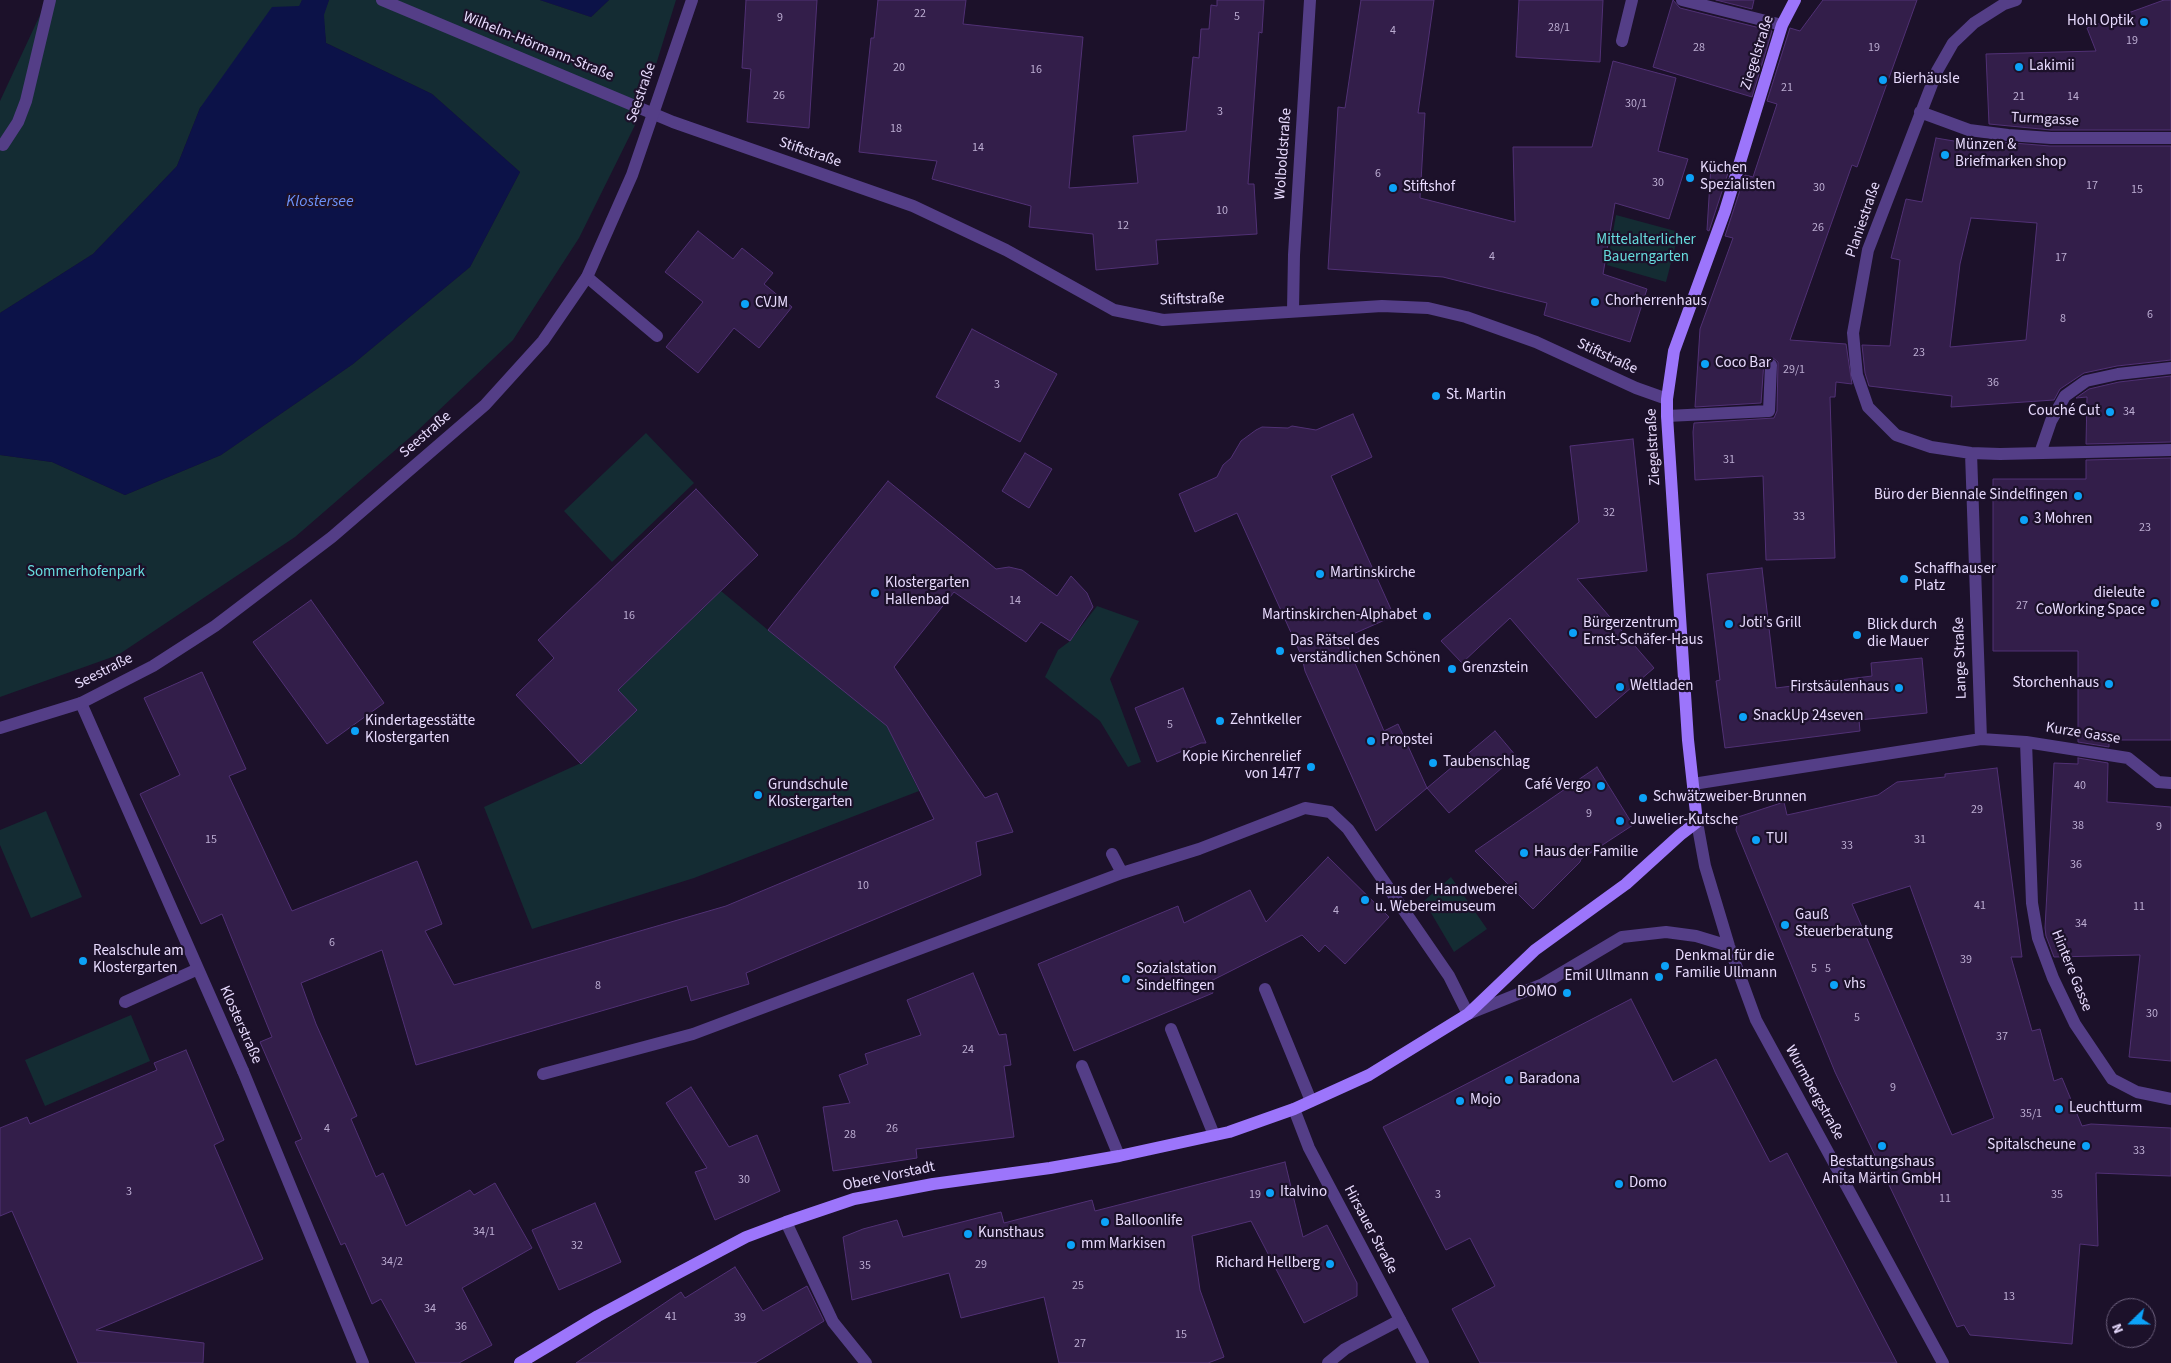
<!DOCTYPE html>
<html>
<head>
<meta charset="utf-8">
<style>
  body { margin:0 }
  #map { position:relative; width:2171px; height:1363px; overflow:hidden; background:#1c112a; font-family:"Source Sans 3",sans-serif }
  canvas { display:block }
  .north { position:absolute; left:2106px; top:1298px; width:50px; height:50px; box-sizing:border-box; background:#1c112a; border:1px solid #6e627f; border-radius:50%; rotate:248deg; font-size:14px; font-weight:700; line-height:20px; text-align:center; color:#e8dbfe }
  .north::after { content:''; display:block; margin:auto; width:18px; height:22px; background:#0ca2f8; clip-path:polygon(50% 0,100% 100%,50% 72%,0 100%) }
</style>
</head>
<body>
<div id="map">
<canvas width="2171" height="1363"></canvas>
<div class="north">N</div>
</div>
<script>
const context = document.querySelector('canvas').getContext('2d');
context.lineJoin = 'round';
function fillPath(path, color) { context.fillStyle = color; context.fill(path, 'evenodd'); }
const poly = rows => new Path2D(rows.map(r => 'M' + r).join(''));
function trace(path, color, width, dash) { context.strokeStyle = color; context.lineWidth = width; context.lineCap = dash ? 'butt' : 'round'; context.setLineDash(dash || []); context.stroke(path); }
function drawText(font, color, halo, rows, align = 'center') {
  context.font = font + ' "Source Sans 3",sans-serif'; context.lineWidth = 4.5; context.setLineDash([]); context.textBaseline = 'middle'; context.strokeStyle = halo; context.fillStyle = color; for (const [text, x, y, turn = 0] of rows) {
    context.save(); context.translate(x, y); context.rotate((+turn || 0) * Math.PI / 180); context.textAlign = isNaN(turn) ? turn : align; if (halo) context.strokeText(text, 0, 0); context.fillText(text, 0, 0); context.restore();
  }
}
const green = poly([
  [47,0,302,0,300,6,200,108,177,166,93,254,0,313,0,101],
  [329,0,540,0,591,17,609,0,676,0,641,113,579,238,513,340,415,433,295,537,118,655,0,697,0,455,52,462,125,495,221,455,353,364,470,267,520,172,432,94,326,43,323,15],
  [1616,215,1679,232,1666,282,1607,265],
  [646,433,694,483,612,562,564,511],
  [721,591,768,630,872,694,919,791,694,878,532,929,484,807,581,763,618,690],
  [1097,606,1139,621,1110,679,1141,762,1128,767,1100,721,1045,677,1058,650,1070,641],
  [46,811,82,897,31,918,0,845,0,830],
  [1451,877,1487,929,1454,952,1424,901],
  [131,1015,150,1061,45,1106,25,1060]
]);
const water = poly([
  [302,0,329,0,324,15,326,43,432,94,520,172,470,267,353,364,221,455,125,495,52,462,0,455,0,313,93,254,177,166,200,108,272,7,299,6],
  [540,0,609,0,591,17]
]);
const building = poly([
  [746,0,817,0,809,128,747,122,751,69,742,68,746,0],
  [878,0,966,0,963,24,1083,37,1069,188,1138,183,1133,136,1186,131,1193,57,1199,58,1201,29,1209,29,1211,5,1217,6,1217,0,1264,0,1262,33,1259,32,1248,184,1254,184,1257,234,1156,240,1158,264,1096,270,1093,234,1029,227,1031,206,932,179,937,161,859,152,871,38,874,38,878,0],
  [1361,0,1434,0,1418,113,1425,113,1420,198,1515,222,1513,147,1592,147,1613,61,1676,78,1658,151,1688,159,1669,219,1615,203,1603,274,1647,289,1630,342,1544,315,1547,303,1443,277,1328,269,1338,107,1345,108,1361,0],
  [1519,0,1603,0,1600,62,1516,57,1519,0],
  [1673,0,1680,8,1772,31,1752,97,1653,67,1673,0],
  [1716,0,1754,0,1752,9,1716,0],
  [1823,0,1917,0,1857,167,1852,165,1790,340,1846,344,1852,384,1836,382,1835,397,1830,397,1835,558,1766,560,1763,476,1695,480,1693,432,1694,423,1774,418,1777,411,1778,362,1772,357,1764,361,1761,403,1695,407,1700,329,1733,238,1725,236,1745,175,1753,177,1777,104,1767,101,1790,28,1800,31,1823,0],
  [2164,0,2171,0,2171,130,2051,130,1989,124,1986,54,2096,51,2087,28,2164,0],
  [1936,138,1989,147,1989,141,2050,146,2171,146,2171,360,2117,366,2084,373,2060,389,2054,400,1951,407,1952,396,1869,386,1865,373,1862,345,1890,346,1900,260,1891,258,1906,199,1922,202,1936,138],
  [1971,218,2037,223,2026,340,1950,347,1960,264,1971,218],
  [1711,165,1729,170,1709,231,1707,230,1711,165],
  [698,231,733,259,742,248,773,273,764,284,792,307,759,348,734,328,698,373,666,347,703,302,665,272,698,231],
  [972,329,1057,374,1020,442,936,397,972,329],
  [2171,376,2171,442,2086,444,2087,397,2076,398,2089,389,2119,382,2171,376],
  [1353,414,1372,457,1331,476,1394,616,1344,638,1384,731,1398,724,1427,788,1376,831,1305,671,1302,657,1237,513,1195,532,1179,494,1217,477,1223,465,1231,458,1241,441,1256,430,1262,427,1288,428,1292,426,1316,430,1353,414],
  [1633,439,1647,571,1577,579,1654,668,1596,718,1510,618,1462,663,1441,641,1579,522,1570,446,1633,439],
  [1025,453,1052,469,1029,508,1002,491,1025,453],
  [2171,458,2171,740,2109,740,2109,747,2078,742,2078,651,1993,651,1993,479,2086,479,2086,460,2171,458],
  [888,481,996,569,1009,567,1022,570,1057,596,1071,576,1087,593,1093,607,1070,641,1041,622,1026,642,954,592,894,667,985,798,997,793,1013,832,976,842,981,875,746,973,749,984,691,1001,687,986,416,1065,382,950,301,983,316,1024,357,1116,351,1119,376,1177,383,1173,406,1226,470,1190,474,1195,495,1183,532,1248,462,1288,492,1345,459,1363,416,1363,381,1299,372,1304,345,1243,341,1245,295,1142,302,1139,260,1042,272,1037,222,914,201,924,140,794,180,775,144,698,202,672,246,769,229,776,292,911,417,861,442,924,425,931,454,985,726,906,934,819,887,726,768,630,888,481],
  [696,489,758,555,618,690,637,710,581,764,516,695,554,658,538,640,696,489],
  [1762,568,1776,688,1872,676,1871,663,1922,658,1927,713,1859,720,1860,731,1725,748,1716,681,1720,680,1707,574,1762,568],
  [311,600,384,703,327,744,253,642,311,600],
  [1183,688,1206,743,1201,743,1157,762,1135,708,1183,688],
  [1495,731,1516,756,1449,813,1427,788,1495,731],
  [2078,758,2108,763,2107,802,2171,807,2171,1061,2129,1057,2140,955,2054,957,2046,936,2045,928,2054,763,2078,764,2078,758],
  [1597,767,1633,825,1581,859,1580,862,1533,909,1475,851,1597,767],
  [1997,768,2022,957,2011,957,2032,1031,2040,1029,2054,1081,2062,1078,2082,1126,2091,1124,2171,1128,2171,1176,2096,1173,2098,1246,2080,1244,2072,1344,1970,1335,1964,1325,1957,1327,1835,1072,1736,830,1738,817,1784,802,1787,815,1878,795,1897,782,1945,777,1945,774,1997,768],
  [1910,886,1994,1118,1952,1135,1852,904,1910,886],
  [1328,857,1389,917,1345,964,1325,945,1319,952,1302,935,1209,982,1213,993,1074,1051,1038,964,1178,906,1184,923,1250,890,1266,922,1328,857],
  [973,973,999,1035,1006,1034,1011,1065,1004,1066,1014,1137,916,1149,917,1158,833,1171,823,1107,850,1103,839,1075,868,1064,865,1054,921,1035,907,1000,973,973],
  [1631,999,1673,1082,1716,1059,1770,1162,1787,1153,1897,1363,1480,1363,1452,1309,1495,1286,1470,1238,1446,1250,1383,1127,1631,999],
  [186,1050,224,1140,214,1145,263,1259,96,1330,204,1343,203,1363,78,1363,12,1211,0,1216,0,1128,27,1117,30,1124,157,1070,154,1063,186,1050],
  [691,1087,729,1147,757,1135,780,1191,715,1220,695,1172,707,1168,666,1103,691,1087],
  [1285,1162,1303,1237,1327,1225,1357,1283,1357,1296,1304,1323,1251,1221,1192,1236,1200,1290,1224,1357,1208,1363,1059,1363,1044,1297,961,1318,949,1273,852,1300,843,1237,863,1229,897,1220,903,1237,1001,1212,1004,1223,1092,1200,1095,1211,1285,1162],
  [595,1203,621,1262,559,1290,532,1230,595,1203],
  [735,1267,763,1311,807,1286,824,1321,755,1363,576,1363,681,1292,685,1298,735,1267]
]);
const service = poly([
  [1682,0,1782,25],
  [1622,41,1632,0],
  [587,277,657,336],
  [1667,416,1769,411,1771,365],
  [81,703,243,1071],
  [1112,854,1122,873],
  [1265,989,1311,1101],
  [125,1002,198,969],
  [1171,1029,1214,1135],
  [1082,1066,1119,1156],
  [543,1074,693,1034,1122,873,1199,849,1305,808,1330,812,1348,829,1449,976,1468,1014],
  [786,1222,833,1322,866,1363],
  [1328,1363,1345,1349,1400,1320]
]);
const minor = poly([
  [382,0,673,122,913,206,1006,250,1114,310,1163,320,1382,306,1428,308,1466,317,1536,342,1636,388,1667,399],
  [2016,0,2004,4,1974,23,1953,43,1937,71,1868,250,1853,333,1857,375,1868,407,1896,435,1931,447,1971,453,2000,454,2171,450],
  [1920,112,1969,130,2008,135,2051,138,2171,138],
  [3,145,18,122,26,101,50,0],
  [1293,310,1294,255,1310,0],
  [1971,453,1981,739],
  [2040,453,2051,421,2065,396,2086,381,2118,374,2171,368],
  [2026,742,2032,903,2038,938,2053,978,2075,1024,2112,1079,2137,1092,2171,1099],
  [1693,784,1981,739,2026,742,2128,758,2158,782,2171,783],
  [1697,822,1705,866,1729,946,1756,1020,1943,1363],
  [1468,1014,1543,984,1622,937,1666,932,1696,936,1729,946],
  [243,1071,363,1363],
  [1294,1109,1309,1148,1423,1363]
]);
const tertiary = poly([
  [0,728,81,703,153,666,215,626,332,537,485,405,543,341,587,277,632,175,692,0]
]);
const secondary = poly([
  [520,1363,598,1316,665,1280,746,1237,786,1222,854,1199,933,1184,1050,1168,1119,1156,1229,1132,1294,1109,1369,1075,1468,1014,1535,950,1626,884,1680,835,1697,822,1688,740,1667,416,1667,399,1674,351,1725,211,1782,25,1795,0]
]);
const markers = [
  [2144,22,5,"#0ca2f8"],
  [2019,67,5,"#0ca2f8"],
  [1883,80,5,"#0ca2f8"],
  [1945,155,5,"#0ca2f8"],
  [1690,178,5,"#0ca2f8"],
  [1393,188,5,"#0ca2f8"],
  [1595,302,5,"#0ca2f8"],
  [745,304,5,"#0ca2f8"],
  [1705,364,5,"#0ca2f8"],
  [1436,396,5,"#0ca2f8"],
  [2110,412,5,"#0ca2f8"],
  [2078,496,5,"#0ca2f8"],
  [2024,520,5,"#0ca2f8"],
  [1320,574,5,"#0ca2f8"],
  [1904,579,5,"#0ca2f8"],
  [875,593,5,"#0ca2f8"],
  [2155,603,5,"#0ca2f8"],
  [1427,616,5,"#0ca2f8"],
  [1729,624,5,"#0ca2f8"],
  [1573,633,5,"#0ca2f8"],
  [1857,635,5,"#0ca2f8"],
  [1280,651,5,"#0ca2f8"],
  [1452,669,5,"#0ca2f8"],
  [2109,684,5,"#0ca2f8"],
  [1620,687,5,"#0ca2f8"],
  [1899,688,5,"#0ca2f8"],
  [1743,717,5,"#0ca2f8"],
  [1220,721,5,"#0ca2f8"],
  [355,731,5,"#0ca2f8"],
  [1371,741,5,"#0ca2f8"],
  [1433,763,5,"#0ca2f8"],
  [1311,767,5,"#0ca2f8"],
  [1601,786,5,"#0ca2f8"],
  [758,795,5,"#0ca2f8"],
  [1643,798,5,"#0ca2f8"],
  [1620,821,5,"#0ca2f8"],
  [1756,840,5,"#0ca2f8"],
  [1524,853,5,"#0ca2f8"],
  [1365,900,5,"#0ca2f8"],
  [1785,925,5,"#0ca2f8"],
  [83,961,5,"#0ca2f8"],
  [1665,966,5,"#0ca2f8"],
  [1659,977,5,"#0ca2f8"],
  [1126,979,5,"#0ca2f8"],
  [1834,985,5,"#0ca2f8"],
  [1567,993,5,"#0ca2f8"],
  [1509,1080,5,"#0ca2f8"],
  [1460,1101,5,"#0ca2f8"],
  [2059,1109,5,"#0ca2f8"],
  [1882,1146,5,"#0ca2f8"],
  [2086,1146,5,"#0ca2f8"],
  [1619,1184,5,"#0ca2f8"],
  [1270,1193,5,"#0ca2f8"],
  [1105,1222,5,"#0ca2f8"],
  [968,1234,5,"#0ca2f8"],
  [1071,1245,5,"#0ca2f8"],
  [1330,1264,5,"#0ca2f8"]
];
const numberNames = [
  ["22",920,14],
  ["5",1237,17],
  ["9",780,18],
  ["28/1",1559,28],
  ["4",1393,31],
  ["19",2132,41],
  ["28",1699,48],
  ["19",1874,48],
  ["20",899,68],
  ["16",1036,70],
  ["21",1787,88],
  ["26",779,96],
  ["21",2019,97],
  ["14",2073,97],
  ["30/1",1636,104],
  ["3",1220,112],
  ["18",896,129],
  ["14",978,148],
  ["6",1378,174],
  ["30",1658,183],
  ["17",2092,186],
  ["30",1819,188],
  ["15",2137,190],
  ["10",1222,211],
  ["12",1123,226],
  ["26",1818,228],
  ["4",1492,257],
  ["17",2061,258],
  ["6",2150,315],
  ["8",2063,319],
  ["23",1919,353],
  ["29/1",1794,370],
  ["36",1993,383],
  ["3",997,385],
  ["34",2129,412],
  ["31",1729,460],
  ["32",1609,513],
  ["33",1799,517],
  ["23",2145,528],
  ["14",1015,601],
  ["27",2022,606],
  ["16",629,616],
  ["5",1170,725],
  ["40",2080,786],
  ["29",1977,810],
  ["9",1589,814],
  ["38",2078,826],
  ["9",2159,827],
  ["15",211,840],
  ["31",1920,840],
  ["33",1847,846],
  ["36",2076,865],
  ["10",863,886],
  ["41",1980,906],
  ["11",2139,907],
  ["4",1336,911],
  ["34",2081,924],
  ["6",332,943],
  ["39",1966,960],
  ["5",1814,969],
  ["5",1828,969],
  ["8",598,986],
  ["30",2152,1014],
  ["5",1857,1018],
  ["37",2002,1037],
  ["24",968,1050],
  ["9",1893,1088],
  ["35/1",2031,1114],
  ["4",327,1129],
  ["26",892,1129],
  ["28",850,1135],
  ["33",2139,1151],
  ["30",744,1180],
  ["3",129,1192],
  ["19",1255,1195],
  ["3",1438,1195],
  ["35",2057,1195],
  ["11",1945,1199],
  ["34/1",484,1232],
  ["32",577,1246],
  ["34/2",392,1262],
  ["29",981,1265],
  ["35",865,1266],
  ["25",1078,1286],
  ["13",2009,1297],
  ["34",430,1309],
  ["41",671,1317],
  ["39",740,1318],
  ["36",461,1327],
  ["15",1181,1335],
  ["27",1080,1344]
];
const poiNames = [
  ["Hohl Optik",2134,22,"right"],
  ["Lakimii",2029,67],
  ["Bierhäusle",1893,80],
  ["Münzen &",1955,146],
  ["Briefmarken shop",1955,163],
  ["Küchen",1700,169],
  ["Spezialisten",1700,186],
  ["Stiftshof",1403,188],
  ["Chorherrenhaus",1605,302],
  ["CVJM",755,304],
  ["Coco Bar",1715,364],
  ["St. Martin",1446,396],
  ["Couché Cut",2100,412,"right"],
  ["Büro der Biennale Sindelfingen",2068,496,"right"],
  ["3 Mohren",2034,520],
  ["Schaffhauser",1914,570],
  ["Platz",1914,587],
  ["Martinskirche",1330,574],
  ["Klostergarten",885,584],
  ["Hallenbad",885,601],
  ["dieleute",2145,594,"right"],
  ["CoWorking Space",2145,611,"right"],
  ["Martinskirchen-Alphabet",1417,616,"right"],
  ["Bürgerzentrum",1583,624],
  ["Ernst-Schäfer-Haus",1583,641],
  ["Joti's Grill",1739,624],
  ["Blick durch",1867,626],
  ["die Mauer",1867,643],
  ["Das Rätsel des",1290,642],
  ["verständlichen Schönen",1290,659],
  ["Grenzstein",1462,669],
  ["Storchenhaus",2099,684,"right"],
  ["Weltladen",1630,687],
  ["Firstsäulenhaus",1889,688,"right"],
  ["SnackUp 24seven",1753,717],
  ["Zehntkeller",1230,721],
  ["Kindertagesstätte",365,722],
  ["Klostergarten",365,739],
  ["Propstei",1381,741],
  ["Kopie Kirchenrelief",1301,758,"right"],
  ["von 1477",1301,775,"right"],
  ["Taubenschlag",1443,763],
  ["Grundschule",768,786],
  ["Klostergarten",768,803],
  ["Café Vergo",1591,786,"right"],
  ["Schwätzweiber-Brunnen",1653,798],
  ["Juwelier-Kutsche",1630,821],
  ["TUI",1766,840],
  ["Haus der Familie",1534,853],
  ["Haus der Handweberei",1375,891],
  ["u. Webereimuseum",1375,908],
  ["Gauß",1795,916],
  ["Steuerberatung",1795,933],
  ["Realschule am",93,952],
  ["Klostergarten",93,969],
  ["Denkmal für die",1675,957],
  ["Familie Ullmann",1675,974],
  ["Sozialstation",1136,970],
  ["Sindelfingen",1136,987],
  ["Emil Ullmann",1649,977,"right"],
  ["vhs",1844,985],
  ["DOMO",1557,993,"right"],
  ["Baradona",1519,1080],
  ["Mojo",1470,1101],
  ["Leuchtturm",2069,1109],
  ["Spitalscheune",2076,1146,"right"],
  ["Bestattungshaus",1882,1163,"center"],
  ["Anita Märtin GmbH",1882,1180,"center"],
  ["Domo",1629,1184],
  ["Italvino",1280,1193],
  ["Balloonlife",1115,1222],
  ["Kunsthaus",978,1234],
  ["mm Markisen",1081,1245],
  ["Richard Hellberg",1320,1264,"right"]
];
const streetNames = [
  ["Wilhelm-Hörmann-Straße",538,47,22],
  ["Ziegelstraße",1758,53,-72],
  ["Seestraße",642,93,-71],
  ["Turmgasse",2045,120,3],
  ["Stiftstraße",810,153,19],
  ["Wolboldstraße",1284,154,-86],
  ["Planiestraße",1864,220,-71],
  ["Stiftstraße",1192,300,-2],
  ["Stiftstraße",1607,357,25],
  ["Seestraße",426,435,-41],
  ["Ziegelstraße",1654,447,-93],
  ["Lange Straße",1961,658,-92],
  ["Seestraße",104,672,-27],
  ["Kurze Gasse",2083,734,9],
  ["Hintere Gasse",2071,971,68],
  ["Klosterstraße",240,1025,66],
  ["Wurmbergstraße",1814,1093,61],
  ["Obere Vorstadt",889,1177,-12],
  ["Hirsauer Straße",1370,1230,62]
];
const parkNames = [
  ["Mittelalterlicher",1646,241],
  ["Bauerngarten",1646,258],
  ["Sommerhofenpark",86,573]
];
const waterNames = [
  ["Klostersee",320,202]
];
fillPath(green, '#142c33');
fillPath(water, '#0c1248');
fillPath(building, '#331e4a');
trace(building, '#513175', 1);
trace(service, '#543e87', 12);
trace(minor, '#543e87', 12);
trace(tertiary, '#543e87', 12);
trace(secondary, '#9c75fb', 12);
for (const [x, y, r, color] of markers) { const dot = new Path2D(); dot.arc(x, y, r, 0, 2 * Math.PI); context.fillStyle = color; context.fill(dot); trace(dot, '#1c112a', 2); }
drawText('12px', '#bbacd1', null, numberNames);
drawText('15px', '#e8dbfe', '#1c112a', poiNames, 'left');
drawText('15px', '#e8dbfe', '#1c112a', streetNames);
drawText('15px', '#67dcde', '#1c112a', parkNames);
drawText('italic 16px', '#6c92fb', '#1c112a', waterNames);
</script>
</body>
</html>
